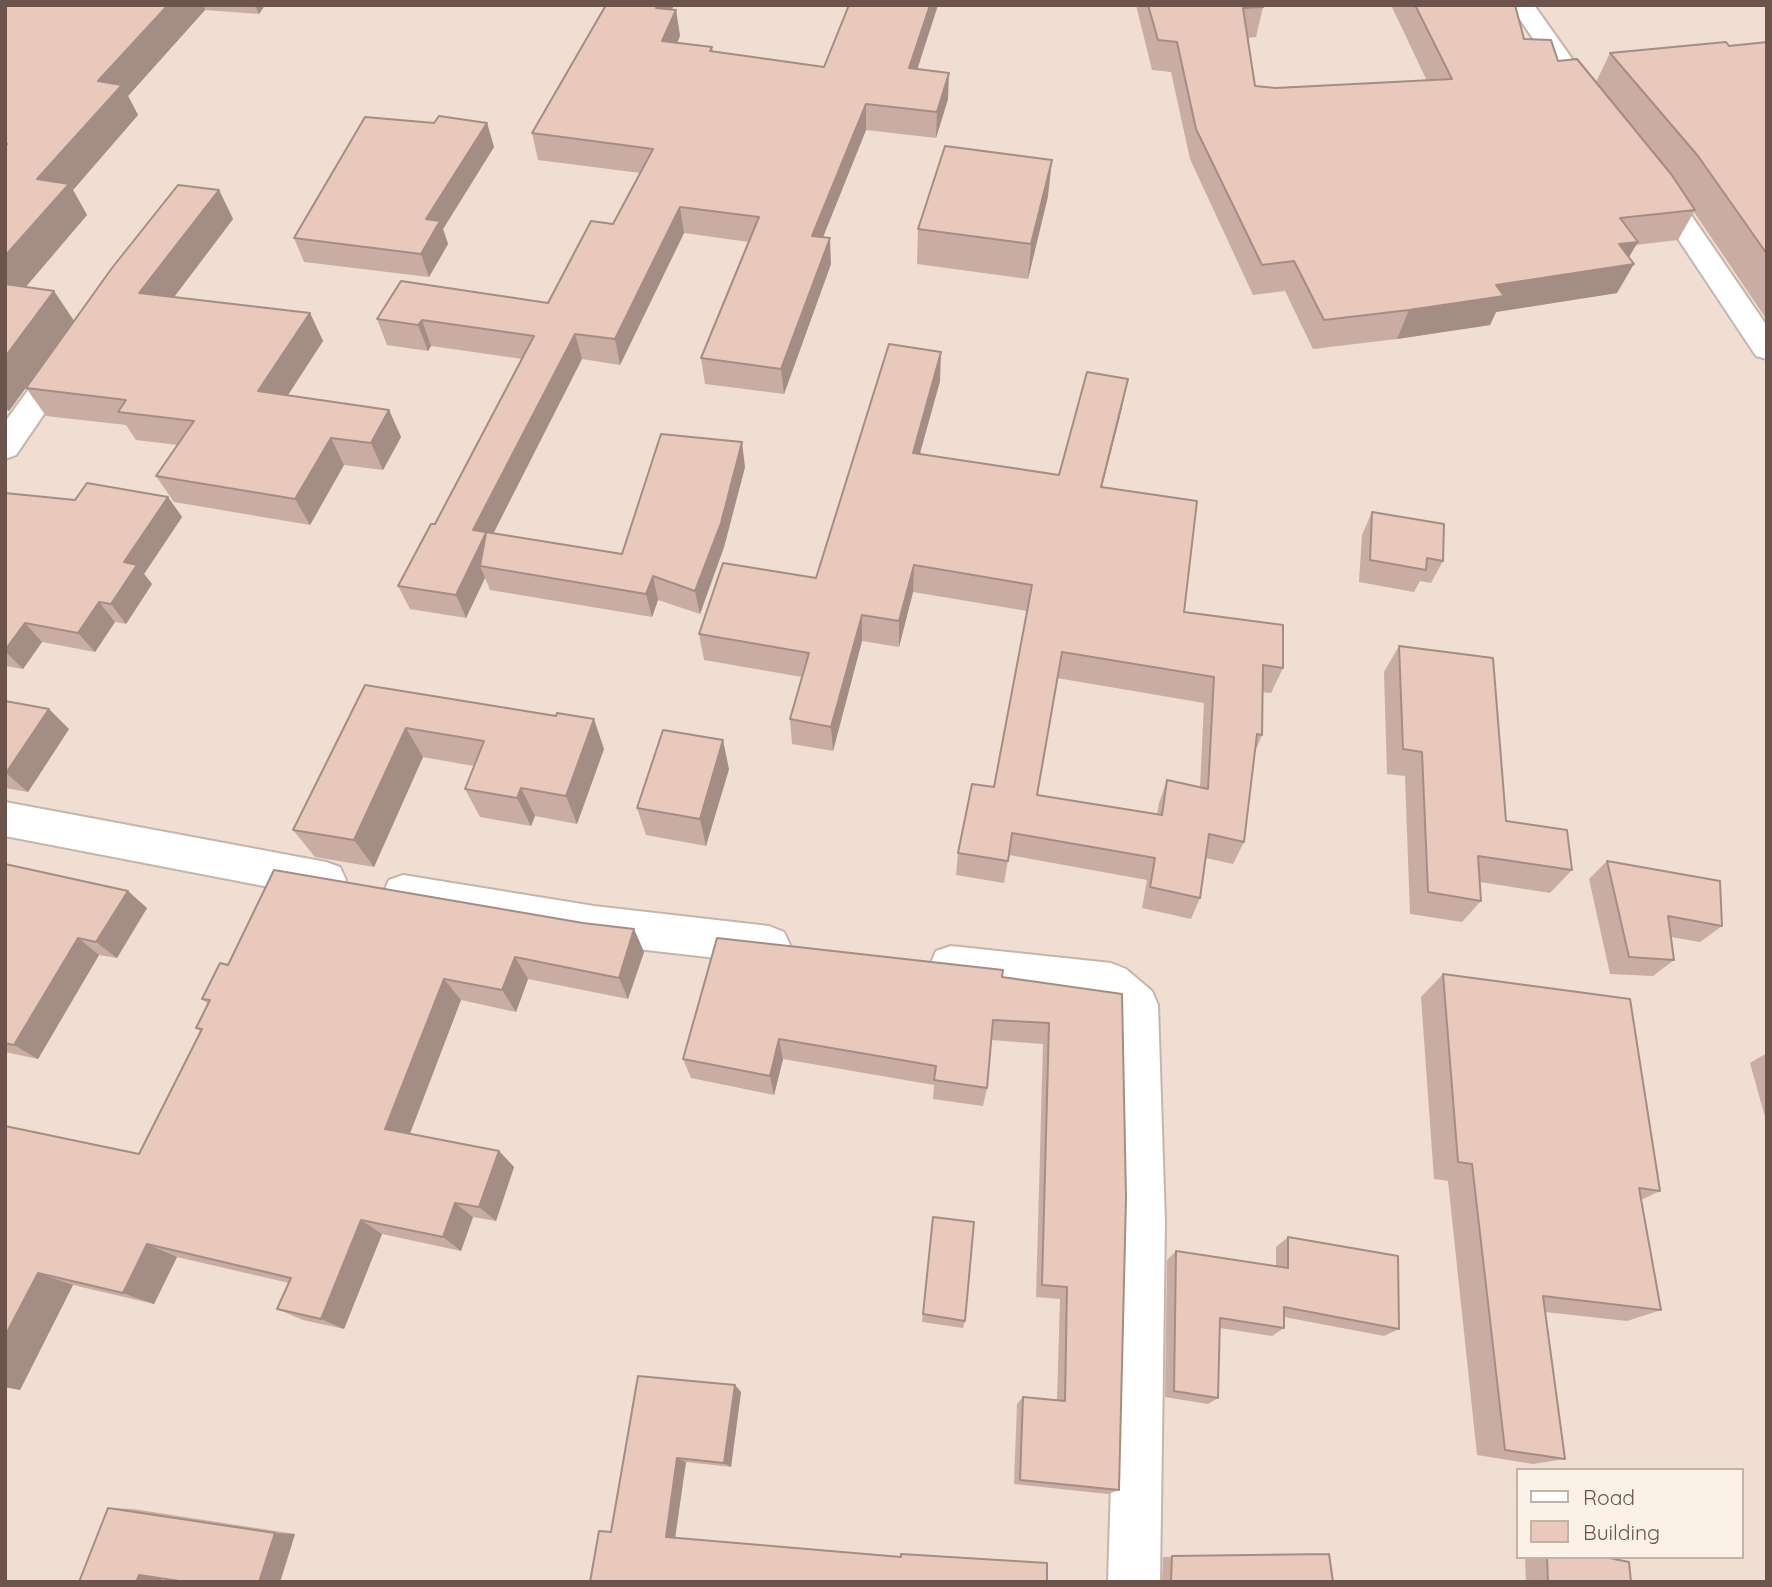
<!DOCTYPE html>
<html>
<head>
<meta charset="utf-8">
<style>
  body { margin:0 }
  #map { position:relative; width:1772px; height:1587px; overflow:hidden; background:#f8ede1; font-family:Quicksand,sans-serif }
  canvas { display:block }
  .frame { position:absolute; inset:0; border:7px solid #6c534c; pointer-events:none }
  .legend { position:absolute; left:1516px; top:1468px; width:228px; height:91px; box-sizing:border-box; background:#fcf1e7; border:2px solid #c2b2a9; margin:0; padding:9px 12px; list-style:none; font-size:21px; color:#6c534c }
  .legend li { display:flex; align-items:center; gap:14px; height:35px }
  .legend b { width:35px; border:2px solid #c2b2a9 }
</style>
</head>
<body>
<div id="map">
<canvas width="1772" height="1587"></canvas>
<div class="frame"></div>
<ul class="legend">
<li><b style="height:9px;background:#fff"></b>Road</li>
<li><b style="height:19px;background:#eac9bd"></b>Building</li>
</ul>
</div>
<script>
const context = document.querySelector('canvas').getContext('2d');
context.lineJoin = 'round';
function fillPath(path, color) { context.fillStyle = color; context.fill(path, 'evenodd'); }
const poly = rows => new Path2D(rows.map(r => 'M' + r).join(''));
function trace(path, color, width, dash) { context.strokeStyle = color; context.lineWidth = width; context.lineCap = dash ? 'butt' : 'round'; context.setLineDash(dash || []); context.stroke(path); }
const residential = poly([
  [5,5,1767,5,1767,1582,5,1582],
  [1518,1470,1742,1470,1742,1557,1518,1557]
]);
const street = poly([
  [1510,5,1534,5,1604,104,1600,110,1591,112,1582,110,1510,5],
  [1655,175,1665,177,1767,326,1767,359,1756,356,1641,183,1645,177,1655,175],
  [66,350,77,353,81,360,16,455,5,459,5,422,55,353,66,350],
  [5,802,326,862,340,867,346,880,340,893,326,898,5,836,5,802],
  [403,875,594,906,769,926,784,932,790,945,784,958,769,964,594,944,403,911,389,906,383,893,389,880,403,875],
  [951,946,1111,963,1126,969,1152,991,1158,1005,1165,1222,1160,1582,1108,1582,1119,1222,1116,1014,1102,1001,951,984,936,979,930,965,936,951,951,946]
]);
const wall = poly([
  [5,5,265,5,259,14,205,10,128,96,138,115,73,190,87,215,26,287,54,291,74,321,9,411,5,411],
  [606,5,674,5,672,9,676,10,680,36,677,43,712,47,713,52,824,67,849,5,938,5,917,69,948,99,936,138,866,130,823,237,831,264,784,394,705,384,701,358,749,242,684,233,620,365,582,359,493,533,622,554,745,467,724,547,700,614,658,600,652,617,490,590,485,578,466,618,410,609,398,586,435,524,522,359,431,346,428,351,387,345,377,319,548,303,613,224,640,173,538,160,532,133],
  [1136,5,1262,5,1263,7,1256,37,1247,38,1255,86,1276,88,1427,81,1391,5,1515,5,1524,39,1558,61,1596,82,1610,53,1729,46,1767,42,1767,320,1694,212,1678,240,1636,245,1629,257,1617,293,1496,312,1490,325,1397,339,1313,349,1285,291,1253,295,1190,159,1171,72,1152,70],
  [434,123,487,123,494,147,443,229,448,244,429,277,304,262,294,238],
  [219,190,233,219,174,297,310,313,323,341,288,395,389,410,401,437,383,470,344,465,310,525,174,502,156,476,178,445,136,440,126,425,46,416,26,388],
  [1048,196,1028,279,917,264,918,229],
  [940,381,920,454,1059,475,1122,408,1102,487,1184,612,1283,668,1271,693,1263,692,1262,735,1255,752,1244,842,1233,864,1206,858,1200,898,1191,919,1142,908,1147,880,1009,855,1004,883,956,875,958,853,994,787,1027,611,913,592,899,647,862,641,833,751,792,744,790,719,802,677,704,660,699,634,816,578],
  [1057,678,1204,703,1200,787,1167,780,1159,803,1157,814,1037,795],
  [5,493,75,500,168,497,182,517,144,574,152,584,126,624,115,622,95,652,42,642,23,669,5,666],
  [1372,512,1443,561,1431,583,1420,581,1414,592,1359,582,1362,535],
  [1399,646,1506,821,1572,870,1550,893,1480,882,1481,901,1462,922,1410,914,1405,776,1387,774,1384,672],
  [365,685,604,749,577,824,535,816,531,826,480,817,465,789,474,766,423,757,374,867,315,857,293,830],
  [5,701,69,729,28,792,5,788],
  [729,769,706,846,646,835,637,808],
  [1607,861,1722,926,1700,942,1671,937,1674,960,1653,976,1610,974,1589,879],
  [5,864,147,908,117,958,99,955,38,1059,5,1052],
  [583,923,634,929,644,952,628,999,528,979,516,1012,461,1000,410,1134,499,1151,514,1167,496,1221,473,1217,461,1251,382,1234,344,1329,303,1320,277,1309,289,1283,177,1257,154,1304,73,1285,20,1390,5,1387,5,1126,139,1154,201,1032,196,1028,208,1004,202,999,228,965],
  [1443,974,1660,1191,1641,1200,1661,1310,1627,1321,1545,1312,1565,1459,1533,1464,1477,1455,1448,1181,1434,1179,1421,997],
  [1002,977,1122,994,1119,1490,1108,1494,1014,1484,1017,1404,1023,1397,1057,1400,1060,1299,1036,1297,1043,1044,991,1040,987,1088,983,1106,933,1099,934,1085,783,1059,774,1095,691,1078,683,1059],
  [1767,1053,1767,1117,1765,1117,1750,1063],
  [933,1217,965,1321,963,1328,922,1322],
  [1288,1237,1399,1329,1384,1336,1284,1317,1284,1328,1272,1336,1220,1328,1218,1398,1208,1404,1165,1397,1167,1260,1176,1251,1276,1266,1276,1247],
  [638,1376,741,1392,731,1467,686,1462,675,1538,901,1557,901,1554,1047,1582,611,1532],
  [108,1508,133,1509,295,1534,280,1582,186,1582,162,1578,161,1582,79,1582],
  [1329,1554,1333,1582,1162,1582,1163,1557],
  [1525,1557,1604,1557,1631,1582,1526,1582]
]);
const shadedWall = poly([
  [168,5,203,5,205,10,128,96,138,115,73,190,87,215,5,311,5,256,37,179,98,81],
  [255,5,265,5,259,14],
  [658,5,674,5,660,34,656,8],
  [930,5,938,5,909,95,909,68],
  [676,10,680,36,666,68,662,41],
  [949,73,948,99,936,138,937,112],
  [866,104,866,130,813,262,812,236],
  [487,123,494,147,443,229,448,244,429,277,421,254,426,219],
  [1052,160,1048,196,1028,279,1031,244],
  [219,190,233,219,156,321,139,293],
  [680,207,684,233,620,365,615,339],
  [830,238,831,264,784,394,781,369],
  [1638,242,1624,265,1634,264,1617,293,1496,312,1490,325,1397,339,1409,310,1619,244],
  [54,291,74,321,9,411,5,406,5,357],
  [310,313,323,341,273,418,258,391],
  [422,320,431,346,428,351,418,325],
  [575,334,582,359,489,542,480,566,485,578,466,618,456,595,473,530],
  [941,352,940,381,912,481,913,453],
  [1128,379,1122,408,1095,514,1101,487],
  [389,410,401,437,383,470,371,443],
  [331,438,344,465,310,525,295,499],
  [742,442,745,467,724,547,700,614,695,591],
  [168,497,182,517,144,574,152,584,126,624,111,604,124,562],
  [914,565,913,592,899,647,899,621],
  [653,576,658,600,652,617,646,594],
  [99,602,115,622,95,652,78,633],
  [862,615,862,641,833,751,831,727],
  [25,623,42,642,23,669,5,651],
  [49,709,69,729,28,792,6,773],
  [594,719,604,749,577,824,566,796],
  [406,728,423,757,374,867,354,840],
  [723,740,729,769,706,846,700,819],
  [521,788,535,816,531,826,517,798],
  [128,891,147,908,117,958,96,942],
  [634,929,644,952,628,999,619,978],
  [78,938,99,955,38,1059,14,1045],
  [515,957,528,979,516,1012,502,990],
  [444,979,461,1000,405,1146,385,1129],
  [779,1039,783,1059,774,1095,770,1076],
  [499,1151,514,1167,496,1221,479,1207],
  [455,1203,473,1217,461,1251,443,1237],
  [361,1220,382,1234,344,1329,321,1319],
  [147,1244,177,1257,154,1304,123,1293],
  [38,1273,73,1285,20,1390,5,1387,5,1336],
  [735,1385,741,1392,731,1467,724,1463],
  [677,1458,686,1462,675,1538,666,1537],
  [275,1533,295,1534,280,1582,259,1582],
  [139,1575,164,1575,161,1582,136,1582]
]);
const building = poly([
  [5,5,168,5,98,81,122,85,37,179,69,184,5,256,5,146,7,144,5,143,5,5],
  [606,5,658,5,656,8,676,10,662,41,712,47,710,51,824,67,849,5,930,5,909,68,949,73,937,112,866,104,812,236,830,238,781,369,701,358,759,217,680,207,615,339,575,334,473,530,622,554,661,434,742,442,721,523,695,591,653,576,646,594,480,566,486,533,456,595,398,586,431,524,435,524,534,336,422,320,418,325,377,319,401,281,548,303,591,221,613,224,653,149,532,133,606,5],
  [1148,5,1262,5,1263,7,1243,8,1255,86,1276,88,1452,79,1415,5,1515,5,1524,39,1551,40,1558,61,1577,59,1671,174,1695,210,1620,218,1638,242,1619,244,1634,264,1496,285,1504,296,1409,310,1324,320,1294,261,1262,265,1196,129,1177,42,1158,40,1148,5],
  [1726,42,1729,46,1767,42,1767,254,1698,156,1610,53,1726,42],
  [439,116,487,123,426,219,440,221,421,254,294,238,365,117,434,123,439,116],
  [945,146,1052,160,1031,244,918,229,945,146],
  [178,185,219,190,139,293,310,313,258,391,389,410,371,443,331,438,295,499,156,476,194,421,118,412,126,400,26,388,112,268,178,185],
  [5,284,54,291,5,357,5,284],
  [889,344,941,352,913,453,1059,475,1087,372,1128,379,1101,487,1197,501,1184,612,1283,625,1283,668,1263,665,1262,735,1257,734,1244,842,1209,834,1200,898,1150,887,1155,858,1012,833,1008,861,958,853,972,784,994,787,1032,585,914,565,899,621,862,615,831,727,790,719,809,653,699,634,723,563,816,578,889,344],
  [1062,652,1214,677,1208,789,1167,780,1162,815,1037,795,1062,652],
  [87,483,168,497,124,562,137,565,111,604,99,602,78,633,25,623,5,650,5,493,75,500,87,483],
  [1372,512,1444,524,1443,561,1427,558,1426,570,1370,560,1372,512],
  [1399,646,1493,658,1506,821,1567,830,1572,870,1478,856,1481,901,1428,892,1422,752,1403,749,1399,646],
  [365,685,556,716,557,713,594,719,566,796,521,788,517,798,465,789,484,741,406,728,354,840,293,830,365,685],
  [5,701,49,709,6,773,5,773,5,701],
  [663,730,723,740,700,819,637,808,663,730],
  [1607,861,1720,881,1722,926,1668,916,1674,960,1629,957,1607,861],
  [5,864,128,891,96,942,78,938,14,1045,5,1043,5,864],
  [274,870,583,923,634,929,619,978,515,957,502,990,444,979,385,1129,499,1151,479,1207,455,1203,443,1237,361,1220,321,1319,277,1309,291,1278,147,1244,123,1293,38,1273,5,1336,5,1126,139,1154,202,1029,196,1028,210,1000,202,999,220,963,228,965,274,870],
  [717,938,1003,970,1002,977,1122,994,1126,1198,1119,1490,1020,1480,1023,1397,1065,1401,1067,1287,1042,1285,1049,1023,993,1020,987,1088,934,1080,936,1066,779,1039,770,1076,683,1059,717,938],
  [1443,974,1630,999,1660,1191,1639,1188,1661,1310,1543,1296,1565,1459,1505,1450,1472,1164,1458,1162,1443,974],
  [933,1217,974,1222,965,1321,923,1314,933,1217],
  [1288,1237,1398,1256,1399,1329,1284,1307,1284,1328,1220,1318,1218,1398,1174,1391,1176,1251,1288,1268,1288,1237],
  [638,1376,735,1385,724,1463,677,1458,666,1537,901,1557,901,1554,1047,1563,1047,1582,590,1582,599,1531,611,1532,638,1376],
  [108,1508,275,1533,259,1582,186,1582,139,1575,136,1582,79,1582,108,1508],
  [1329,1554,1333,1582,1171,1582,1172,1556,1329,1554],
  [1547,1557,1604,1557,1629,1562,1631,1582,1548,1582,1547,1557]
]);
fillPath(residential, '#efded1');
trace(street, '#c7b4ab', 4);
fillPath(street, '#fff');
fillPath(wall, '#c9ada3');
fillPath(shadedWall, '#a48d84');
fillPath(building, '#eac9bd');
trace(building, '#a48d84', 2);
</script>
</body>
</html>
